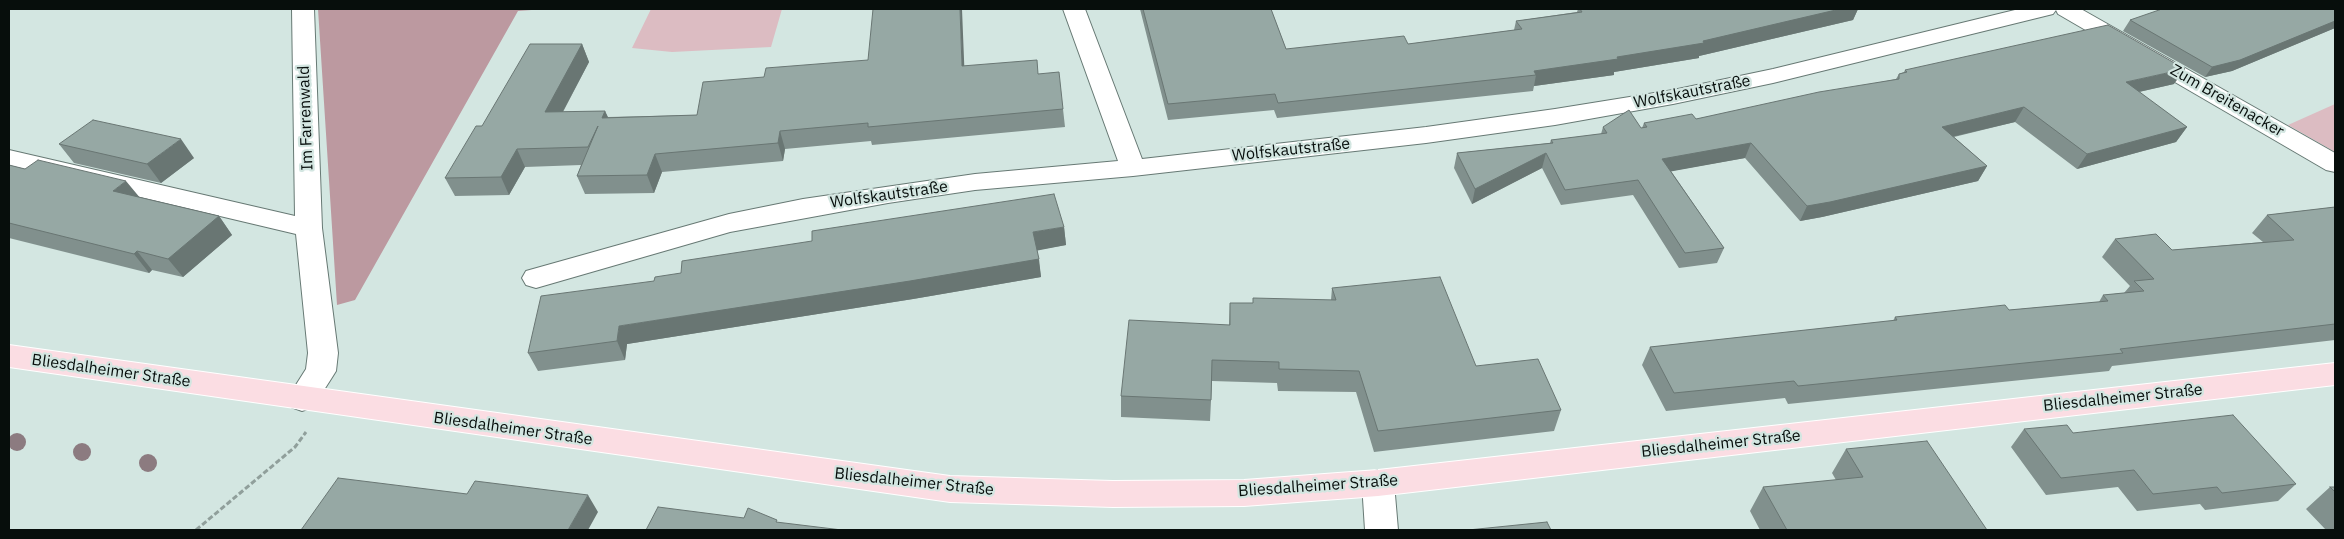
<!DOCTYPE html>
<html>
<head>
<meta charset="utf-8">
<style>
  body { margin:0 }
  #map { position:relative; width:2344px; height:539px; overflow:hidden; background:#d3e6e1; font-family:"IBM Plex Sans",sans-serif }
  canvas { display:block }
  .frame { position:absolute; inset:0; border:10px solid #070e0c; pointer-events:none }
</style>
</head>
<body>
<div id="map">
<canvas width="2344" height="539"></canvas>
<div class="frame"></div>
</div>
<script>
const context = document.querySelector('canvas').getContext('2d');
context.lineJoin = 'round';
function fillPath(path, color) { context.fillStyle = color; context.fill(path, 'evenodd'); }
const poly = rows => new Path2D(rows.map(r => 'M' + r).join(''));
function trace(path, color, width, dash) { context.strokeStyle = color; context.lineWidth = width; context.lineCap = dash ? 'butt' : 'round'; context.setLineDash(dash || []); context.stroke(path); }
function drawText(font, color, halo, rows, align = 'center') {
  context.font = font + ' "IBM Plex Sans",sans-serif'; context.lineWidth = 4.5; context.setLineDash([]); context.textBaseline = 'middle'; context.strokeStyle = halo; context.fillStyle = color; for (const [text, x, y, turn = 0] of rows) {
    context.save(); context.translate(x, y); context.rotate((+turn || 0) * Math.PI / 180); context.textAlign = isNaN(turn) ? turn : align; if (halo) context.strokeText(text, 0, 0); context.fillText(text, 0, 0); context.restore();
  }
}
const green = poly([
  [651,9,782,9,771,47,672,52,632,48],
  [2335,104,2335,152,2288,125]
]);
const forest = poly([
  [318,9,545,9,518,11,355,300,337,305]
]);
const path = poly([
  [196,530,295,447,306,432]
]);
const minor = poly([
  [292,9,314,9,322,228,338,353,336,371,331,379,313,407,302,411,291,407,287,399,306,369,308,353,296,234,9,166,9,150,295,216,292,9],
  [1063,9,1085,9,1142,159,1426,127,1555,109,1673,90,1773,69,2019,9,2081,9,2335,153,2335,172,2326,170,2058,14,2056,10,2053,14,1773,83,1673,104,1555,125,1426,143,1133,176,975,190,888,203,730,232,536,288,526,285,522,278,526,271,729,214,803,199,975,174,1118,161,1063,9],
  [1378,470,1389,474,1394,483,1398,530,1365,530,1362,483,1367,474,1378,470]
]);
const major = poly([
  [9,345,950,476,1113,481,1244,480,1378,470,2335,363,2335,385,1378,496,1244,506,1113,507,950,502,9,367,9,345]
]);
const trees = [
  [17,442],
  [82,452],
  [148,463]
];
const wall = poly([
  [1140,9,1271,9,1286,49,1408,44,1514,30,1516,21,1577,12,1578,9,1858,9,1853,20,1699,56,1699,58,1614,72,1614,75,1534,86,1533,91,1277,118,1274,110,1168,120],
  [2335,9,2335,28,2232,71,2205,77,2123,31,2130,20],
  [582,44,589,62,563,112,605,111,608,117,697,115,964,66,1038,74,1063,109,1065,127,872,145,871,141,785,149,783,161,662,172,654,193,585,194,577,176,581,165,525,167,509,195,455,196,445,178,482,126],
  [1905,70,2174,84,2139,92,2187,127,2176,142,2077,169,2015,122,1954,137,1987,166,1978,181,1822,217,1800,221,1745,158,1671,171,1724,248,1717,263,1679,268,1633,195,1561,205,1542,168,1472,204,1454,168,1457,153,1550,143,1551,140,1601,134,1603,127,1642,128,1644,123,1696,119,1896,79,1899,74,1904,72],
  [59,144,194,158,161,183,74,163],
  [9,165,139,197,219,216,232,235,183,277,152,270,149,273,9,238],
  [2335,207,2335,340,2112,366,2109,371,1788,404,1785,398,1666,411,1642,365,1650,347,1893,321,1895,317,2009,310,2099,302,2103,295,2124,293,2130,286,2102,257,2115,239,2172,250,2263,242,2252,233,2267,215],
  [1064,227,1066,245,1037,250,1041,277,913,299,627,344,625,360,538,371,528,353],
  [1332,288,1476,366,1561,410,1554,431,1374,452,1356,392,1278,391,1277,383,1212,381,1210,421,1121,417,1121,396,1229,325,1230,303,1253,303,1331,300],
  [2024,429,2073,433,2296,484,2278,501,2205,510,2200,504,2137,511,2118,487,2046,495,2011,447],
  [1846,449,1987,530,1760,530,1750,511,1763,487,1836,480,1832,473],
  [2330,487,2335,487,2335,530,2326,530,2306,509]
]);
const shadedWall = poly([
  [960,9,962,9,965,84,962,66],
  [1840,9,1858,9,1853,20,1699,56,1699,58,1614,72,1614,75,1534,86,1536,75,1534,71,1617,57],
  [2335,21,2335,28,2232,71,2205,77,2212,67],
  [582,44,589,62,553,130,545,112],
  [2185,69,2174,84,2116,97,2126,82],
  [2024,107,2015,122,1934,141,1942,127],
  [605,111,613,129,602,118],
  [2187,127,2176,142,2077,169,2087,154],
  [780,131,785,149,783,161,778,143],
  [181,139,194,158,161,183,147,164],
  [1751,143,1745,158,1657,174,1662,159],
  [517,149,525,167,509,195,501,177],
  [1546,153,1542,168,1472,204,1475,189],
  [655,154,662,172,654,193,647,175],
  [1987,166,1978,181,1822,217,1800,221,1807,206],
  [126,181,141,199,113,191],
  [219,216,232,235,183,277,168,259],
  [1064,227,1066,245,1035,251,1033,232],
  [137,251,152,270,149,273,134,254],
  [1039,259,1041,277,913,299,627,344,625,360,617,341,619,326],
  [588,495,598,512,588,530,568,530]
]);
const building = poly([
  [873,9,960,9,962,66,1037,60,1038,74,1059,72,1063,109,868,127,868,123,780,131,778,143,655,154,647,175,577,176,598,126,588,147,517,149,501,177,445,178,476,126,482,126,530,44,582,44,545,112,605,111,602,118,697,115,703,82,764,77,766,68,868,60,873,9],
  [1143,9,1271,9,1286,49,1404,36,1408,44,1522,29,1516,21,1582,12,1580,9,1840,9,1703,41,1704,43,1617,57,1618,59,1534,71,1536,75,1278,103,1275,94,1168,104,1143,9],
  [2162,9,2335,9,2335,21,2240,60,2212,67,2130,20,2162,9],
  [2108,25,2185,69,2126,82,2187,127,2087,154,2024,107,1942,127,1987,166,1830,202,1807,206,1751,143,1662,159,1724,248,1685,253,1638,180,1565,190,1546,153,1475,189,1457,153,1553,143,1551,140,1607,133,1603,127,1629,110,1641,128,1647,127,1644,123,1692,114,1696,119,1819,92,1899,79,1899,74,1907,72,1905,70,2108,25],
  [93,120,181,139,147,164,59,144,93,120],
  [38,160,126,181,113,191,219,216,168,259,137,251,134,254,9,223,9,165,25,169,38,160],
  [1054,194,1064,227,1033,232,1039,259,910,281,619,326,617,341,528,353,541,296,654,281,655,277,681,273,682,261,812,241,812,231,1054,194],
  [2335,207,2335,324,2120,349,2123,353,1798,386,1794,381,1674,393,1650,347,1897,320,1895,317,2005,305,2009,310,2108,301,2103,295,2144,291,2134,281,2154,279,2115,239,2156,234,2172,250,2294,240,2267,215,2335,207],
  [1440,277,1476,366,1538,359,1561,410,1378,431,1359,371,1279,369,1279,362,1212,360,1211,400,1121,396,1129,320,1230,325,1230,303,1253,303,1253,298,1336,300,1332,288,1440,277],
  [2233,415,2296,484,2222,493,2217,487,2153,494,2134,470,2061,478,2024,429,2067,425,2073,433,2233,415],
  [1927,441,1987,530,1787,530,1763,487,1863,477,1846,449,1927,441],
  [338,478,467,494,475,481,588,495,568,530,301,530,338,478],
  [2330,487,2335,487,2335,492,2330,487],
  [658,507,744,518,748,508,777,520,776,522,842,530,646,530,658,507],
  [1547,522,1551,530,1468,530,1547,522]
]);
const streetNames = [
  ["Wolfskautstraße",1692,92,-11],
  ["Zum Breitenacker",2227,101,30],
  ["Im Farrenwald",306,118,-92],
  ["Wolfskautstraße",1291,150,-6],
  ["Wolfskautstraße",889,195,-8],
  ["Bliesdalheimer Straße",111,371,8],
  ["Bliesdalheimer Straße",2123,398,-6],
  ["Bliesdalheimer Straße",513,429,8],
  ["Bliesdalheimer Straße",1721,444,-6],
  ["Bliesdalheimer Straße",914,482,6],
  ["Bliesdalheimer Straße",1318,486,-4]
];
fillPath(green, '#dcbcc2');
fillPath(forest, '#bc99a0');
trace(minor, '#677974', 2);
trace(major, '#fff', 2);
trace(path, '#909f9b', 3, [5.5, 2.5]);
fillPath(minor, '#fff');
fillPath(major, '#fbdde3');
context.fillStyle = '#8c7b80';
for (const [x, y] of trees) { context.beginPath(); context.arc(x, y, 9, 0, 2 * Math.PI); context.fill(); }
fillPath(wall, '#81908d');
fillPath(shadedWall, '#697673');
fillPath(building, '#96a8a4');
trace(building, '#697673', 1);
drawText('16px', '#070e0c', '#d3e6e1', streetNames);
</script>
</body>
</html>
